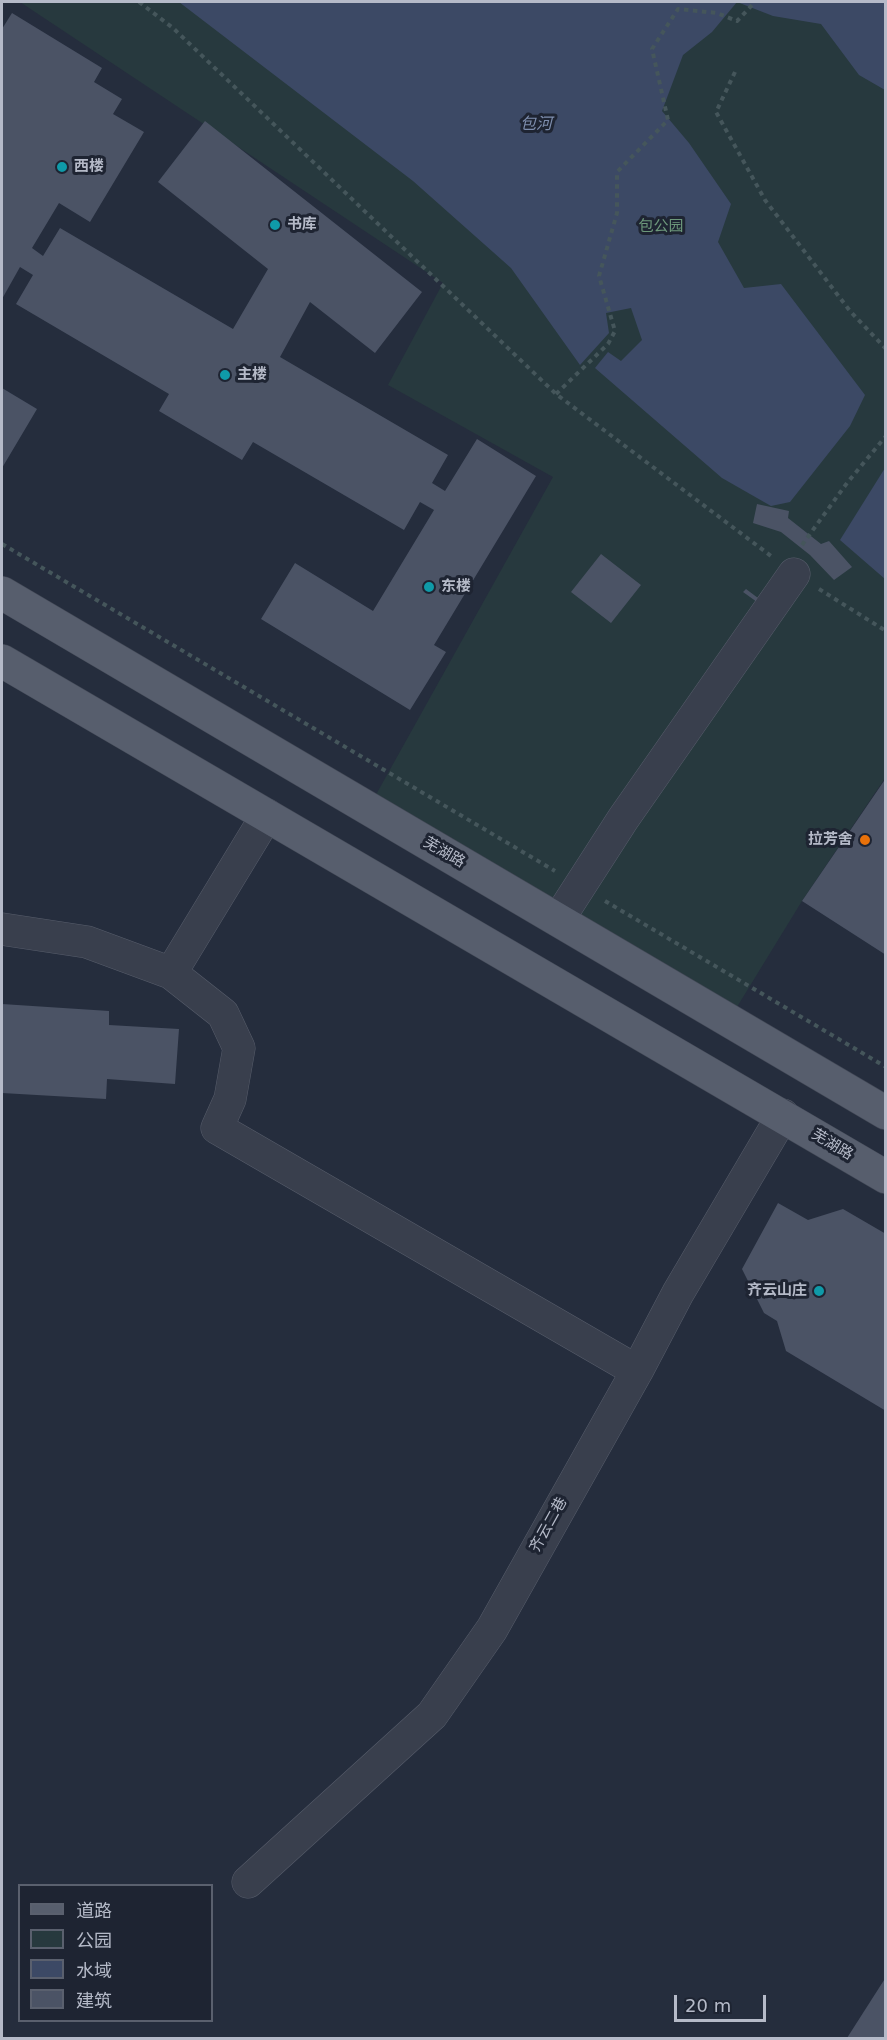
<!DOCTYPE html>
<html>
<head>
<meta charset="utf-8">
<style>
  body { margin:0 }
  #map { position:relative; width:887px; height:2040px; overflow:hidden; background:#252d3d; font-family:"DejaVu Sans","Noto Sans SC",sans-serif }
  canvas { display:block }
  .frame { position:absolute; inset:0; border:3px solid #b5bac8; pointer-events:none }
  .legend { position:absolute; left:18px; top:1884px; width:195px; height:138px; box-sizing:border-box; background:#1e2432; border:2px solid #5a606e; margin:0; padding:8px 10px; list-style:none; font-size:18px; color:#b5bac8 }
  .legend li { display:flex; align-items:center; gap:12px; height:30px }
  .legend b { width:30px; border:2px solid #5a606e }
  .scale { position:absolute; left:674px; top:1995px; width:92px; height:27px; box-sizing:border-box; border:3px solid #b5bac8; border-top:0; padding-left:8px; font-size:18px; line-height:21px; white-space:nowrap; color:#b5bac8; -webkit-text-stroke:4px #1e2432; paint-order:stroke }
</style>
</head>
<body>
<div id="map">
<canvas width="887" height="2040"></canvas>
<div class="frame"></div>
<ul class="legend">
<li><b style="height:8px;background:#575e6d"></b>道路</li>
<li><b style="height:16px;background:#27393e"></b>公园</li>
<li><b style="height:16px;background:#3c4965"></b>水域</li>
<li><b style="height:16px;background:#4b5365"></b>建筑</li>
</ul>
<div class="scale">20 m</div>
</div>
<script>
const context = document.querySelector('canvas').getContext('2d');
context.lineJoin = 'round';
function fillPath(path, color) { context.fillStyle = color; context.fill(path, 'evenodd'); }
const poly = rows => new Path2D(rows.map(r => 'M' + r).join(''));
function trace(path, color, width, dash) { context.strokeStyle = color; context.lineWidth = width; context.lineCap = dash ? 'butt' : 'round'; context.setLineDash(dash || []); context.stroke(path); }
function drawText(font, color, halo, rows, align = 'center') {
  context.font = font + ' "DejaVu Sans","Noto Sans SC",sans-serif'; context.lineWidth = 6; context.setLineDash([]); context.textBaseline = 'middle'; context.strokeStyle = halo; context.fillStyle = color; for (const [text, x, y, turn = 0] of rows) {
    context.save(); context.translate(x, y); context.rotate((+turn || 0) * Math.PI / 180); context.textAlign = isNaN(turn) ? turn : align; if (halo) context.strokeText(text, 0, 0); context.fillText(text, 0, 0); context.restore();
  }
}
const green = poly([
  [20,2,885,2,885,778,802,901,729,1020,368,809,553,477,388,385,443,283]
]);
const water = poly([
  [179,2,885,2,885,90,859,75,821,24,773,16,737,2,712,32,683,55,662,111,689,143,731,204,718,242,744,288,781,284,865,395,850,426,790,502,771,506,722,478,595,368,608,352,621,361,642,340,631,308,606,313,609,333,580,365,511,268,413,181],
  [885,468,886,468,885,579,840,540]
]);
const building = poly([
  [12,13,102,68,94,82,122,99,113,114,144,132,90,222,59,203,32,248,43,256,60,228,233,329,268,269,158,182,205,121,422,292,375,353,310,302,280,357,448,455,432,483,445,491,477,439,536,476,434,645,446,652,410,710,261,619,295,563,373,611,434,510,420,502,404,530,253,442,242,460,159,411,169,394,16,304,33,275,20,267,2,299,2,29],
  [2,388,37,409,2,468],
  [757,504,789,511,788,518,821,544,829,541,852,567,834,580,810,555,781,532,753,523],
  [601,554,641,585,611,623,571,592],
  [746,589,766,604,764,607,743,592],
  [886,778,886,955,802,901],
  [2,1004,109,1011,109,1025,179,1029,175,1084,107,1079,106,1099,2,1093],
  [778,1203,808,1220,843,1209,886,1234,886,1411,786,1351,777,1321,764,1313,742,1269],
  [886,1977,886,2038,847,2038]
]);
const path = poly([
  [139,2,173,28,556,394,771,556],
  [735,72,716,112,765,200,850,311,886,349],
  [556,394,608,344,615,331,599,276,617,213,617,172,668,120,652,49,678,9,717,13,737,21,755,2],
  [2,544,555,871],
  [802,545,847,483,886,436],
  [819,589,886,631],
  [605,901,886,1067]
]);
const minor = poly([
  [558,920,623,819,794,574],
  [2,929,87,942,171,973,223,1014,239,1048,230,1099,217,1128,637,1371],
  [171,973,267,815],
  [248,1882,432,1715,492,1629,637,1371,678,1293,783,1115]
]);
const major = poly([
  [2,593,886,1113],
  [2,661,886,1177]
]);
const markers = [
  [62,167,6,"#0f9aa8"],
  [275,225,6,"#0f9aa8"],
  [225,375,6,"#0f9aa8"],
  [429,587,6,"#0f9aa8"],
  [865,840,6,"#e8710a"],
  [819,1291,6,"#0f9aa8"]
];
const poiNames = [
  ["西楼",74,167],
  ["书库",287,225],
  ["主楼",237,375],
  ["东楼",441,587],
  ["拉芳舍",853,840,"right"],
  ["齐云山庄",807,1291,"right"]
];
const parkNames = [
  ["包公园",661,227]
];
const streetNames = [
  ["芜湖路",444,853,30],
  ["芜湖路",832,1145,31],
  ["齐云二巷",549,1525,-61]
];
const waterNames = [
  ["包河",536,125]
];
fillPath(green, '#27393e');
fillPath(water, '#3c4965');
fillPath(building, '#4b5365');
trace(minor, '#575d6b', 33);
trace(major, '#424856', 34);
trace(path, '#45565b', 4, [4.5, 4.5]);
trace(minor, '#393f4d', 32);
trace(major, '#575e6d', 33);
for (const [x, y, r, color] of markers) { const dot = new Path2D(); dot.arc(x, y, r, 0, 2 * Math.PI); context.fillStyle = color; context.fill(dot); trace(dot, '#1e2432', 2); }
drawText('bold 15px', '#b5bac8', '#1e2432', poiNames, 'left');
drawText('15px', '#6d987b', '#1e2432', parkNames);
drawText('15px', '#b5bac8', '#1e2432', streetNames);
drawText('italic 16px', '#7e8eae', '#1e2432', waterNames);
</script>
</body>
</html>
